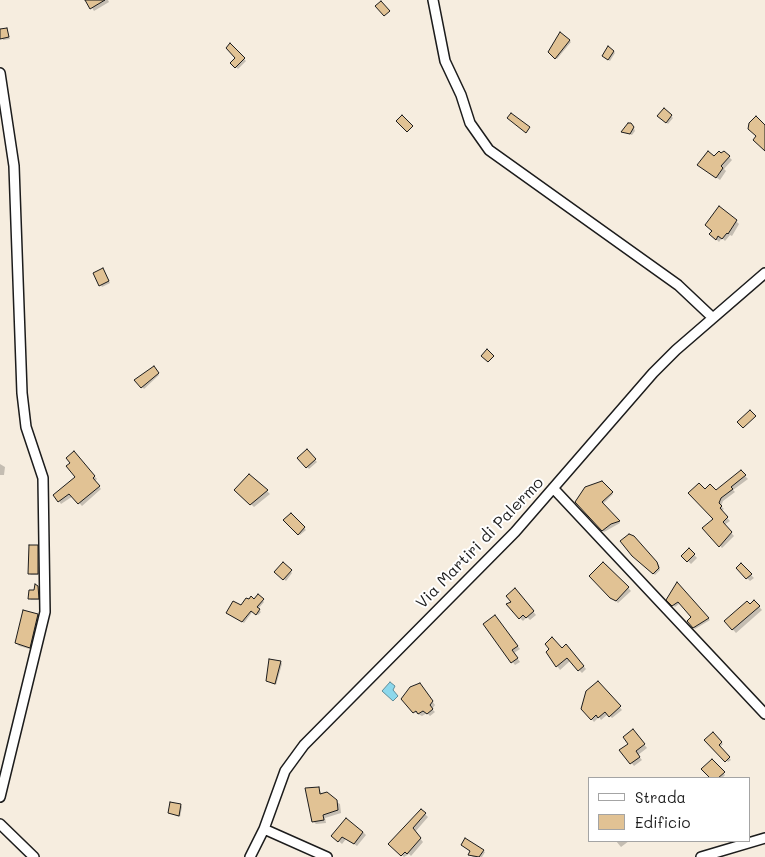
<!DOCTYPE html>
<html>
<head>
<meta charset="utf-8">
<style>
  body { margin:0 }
  #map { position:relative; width:765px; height:857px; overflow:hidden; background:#f6eddf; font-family:Mali,sans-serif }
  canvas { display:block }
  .legend { position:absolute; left:588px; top:777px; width:162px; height:65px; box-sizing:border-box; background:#fff; border:1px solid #a4a4a4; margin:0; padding:6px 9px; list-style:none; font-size:15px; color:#1c1c1c }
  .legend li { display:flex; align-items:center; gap:10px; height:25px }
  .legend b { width:25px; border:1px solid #a4a4a4 }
</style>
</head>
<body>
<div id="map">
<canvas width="765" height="857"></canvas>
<ul class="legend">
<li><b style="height:6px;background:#fff"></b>Strada</li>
<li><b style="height:14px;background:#e1c294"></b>Edificio</li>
</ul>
</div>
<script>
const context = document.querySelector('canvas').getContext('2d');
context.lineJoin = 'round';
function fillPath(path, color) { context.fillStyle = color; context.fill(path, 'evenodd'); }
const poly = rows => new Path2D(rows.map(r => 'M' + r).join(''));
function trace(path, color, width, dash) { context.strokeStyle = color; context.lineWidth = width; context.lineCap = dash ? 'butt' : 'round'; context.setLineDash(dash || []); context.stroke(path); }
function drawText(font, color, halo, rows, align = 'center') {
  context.font = font + ' Mali,sans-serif'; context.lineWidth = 4; context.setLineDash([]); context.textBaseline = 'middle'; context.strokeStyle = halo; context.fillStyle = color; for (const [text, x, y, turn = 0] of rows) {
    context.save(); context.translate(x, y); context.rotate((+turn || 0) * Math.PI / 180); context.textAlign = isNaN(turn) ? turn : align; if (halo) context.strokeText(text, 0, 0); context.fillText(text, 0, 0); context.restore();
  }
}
const water = poly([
  [390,682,395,686,393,690,398,696,393,701,382,691,390,682]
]);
const shadow = poly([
  [87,0,108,0,109,2,94,11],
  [7,29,10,39,3,40,0,31],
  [561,34,571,42,557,59,549,52],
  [230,45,246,61,238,69,232,63,237,58],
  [613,51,615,53,610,61,605,58],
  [664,110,673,118,668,124,659,116],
  [633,126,635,131,632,135,622,132],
  [724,152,732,160,724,169,726,171,720,180,698,165],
  [736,221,739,224,732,236,730,235,725,241,722,238,719,242,714,237],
  [104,271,110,283,102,287,94,273],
  [155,369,159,375,144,389,136,380],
  [307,451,317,462,309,469,299,458],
  [77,455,97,479,95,481,101,489,82,506,73,496,61,504,59,501,76,477],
  [0,464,5,467,4,475,0,475],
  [741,472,748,479,733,490,735,492,723,501,721,506,724,509,721,511,730,521,724,525,734,536,722,548,704,528,715,519,705,491,716,491],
  [258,482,270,494,254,507,236,490],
  [602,482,613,494,603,504,620,523,604,532,577,502],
  [291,515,306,530,300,535,285,520],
  [629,536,659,565,660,570,655,575,633,556],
  [37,546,39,575,31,575,30,574],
  [689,549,697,558,691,564,683,556],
  [283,564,292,573,286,581,276,572],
  [606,564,631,591,618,603,590,576],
  [741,565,754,578,750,581,737,568],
  [677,584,710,620,695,629,688,621,692,618,680,603,675,607,668,600],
  [38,587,40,600,31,600,30,599],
  [518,593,536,615,530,620,527,617,523,621,520,618,513,603],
  [258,596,264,602,258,609,261,612,258,615,253,611,244,623,230,614,254,600],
  [754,601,762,610,736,633,725,621],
  [37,615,40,618,33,650,19,646,16,643],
  [498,620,520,649,514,653,520,662,515,665,485,625],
  [551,649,569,649,586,669,582,673,570,661,560,670,547,652],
  [281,662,282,664,276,685,271,683,267,680],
  [598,683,622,710,612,718,608,714,601,720,599,717,594,722,583,709],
  [422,687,435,705,432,709,435,712,430,716,427,713,422,716,414,712],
  [636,734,647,748,638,755,642,760,634,766,621,750,629,744],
  [713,734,723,744,720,747,731,760,728,762,706,740],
  [712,761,725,775,722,778,712,778,703,769],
  [318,788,322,794,340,804,341,813,325,818,326,823,316,824,313,821],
  [181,805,182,807,180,817,169,813],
  [421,810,428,817,415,832,423,842,411,856,409,854,404,857,390,844],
  [363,832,366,835,357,846,346,839,342,844,333,836],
  [616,841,629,841,621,847],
  [472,851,483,851,485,852,482,857,473,857,470,854]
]);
const building = poly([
  [85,0,105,0,90,9,85,0],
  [381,1,390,11,384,16,375,6,381,1],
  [7,28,9,37,0,39,0,29,7,28],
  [560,32,570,40,555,59,548,52,560,32],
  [230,43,245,58,235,68,230,63,235,58,226,48,230,43],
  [608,46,614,51,608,60,602,56,608,46],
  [664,108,672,115,666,123,657,116,664,108],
  [511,113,530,127,526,133,507,118,511,113],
  [402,115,413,126,407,132,396,121,402,115],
  [756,116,765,125,765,151,753,140,756,136,748,129,749,123,756,116],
  [628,123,631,123,634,127,630,134,621,132,628,123],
  [708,151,714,156,719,151,721,153,724,151,730,156,721,166,723,168,716,178,697,165,708,151],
  [719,206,737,220,728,234,727,233,722,239,718,236,716,240,709,234,712,231,705,225,719,206],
  [103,268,109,281,99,286,93,273,103,268],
  [487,349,494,356,488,362,481,356,487,349],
  [154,366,159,373,141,388,134,380,154,366],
  [750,410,756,416,743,428,737,422,750,410],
  [307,449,316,459,306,468,297,458,307,449],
  [74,451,95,476,93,478,100,486,78,504,69,494,58,502,53,495,75,477,66,466,70,463,66,458,74,451],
  [741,470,746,475,731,487,733,489,721,498,719,503,722,506,720,508,728,517,723,522,732,532,719,547,702,528,713,519,688,493,699,483,705,489,710,484,716,490,741,470],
  [249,474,268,490,250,505,234,490,249,474],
  [602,481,613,492,602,502,620,521,611,524,602,531,575,502,585,487,602,481],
  [291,513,305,527,298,535,283,520,291,513],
  [629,534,634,536,657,562,659,568,653,574,632,556,620,541,629,534],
  [29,545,38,545,38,574,28,574,29,545],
  [689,548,695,554,687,562,681,556,689,548],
  [283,562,292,570,283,580,274,572,283,562],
  [603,562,629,587,616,601,610,598,589,576,603,562],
  [741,563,752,574,746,579,736,568,741,563],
  [677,582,709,618,693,628,687,621,691,617,678,602,672,606,666,600,677,582],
  [35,584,38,586,39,599,28,599,29,590,34,590,35,584],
  [515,588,534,611,526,618,523,615,519,619,506,604,511,602,506,596,515,588],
  [258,594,264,599,257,607,260,609,256,615,251,611,242,622,226,613,233,601,241,605,246,598,249,599,251,596,254,599,258,594],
  [754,600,760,606,732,630,724,621,747,601,750,604,754,600],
  [23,610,38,614,30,648,15,643,23,610],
  [495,615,518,646,512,650,518,658,511,663,483,624,495,615],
  [552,637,562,648,566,644,584,666,578,671,567,658,556,667,546,652,549,649,545,644,552,637],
  [269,659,281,661,275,684,266,681,269,659],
  [598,681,621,706,609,717,605,712,598,718,596,715,591,720,581,709,586,691,598,681],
  [420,683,433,701,430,705,433,709,427,714,423,711,418,714,416,711,413,713,401,699,410,687,420,683],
  [633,729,645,744,636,751,640,757,630,764,619,750,628,744,623,737,633,729],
  [713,732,722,742,719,745,730,757,725,762,704,740,713,732],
  [712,759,725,772,718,778,710,778,701,769,712,759],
  [319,787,320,794,327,792,337,800,338,810,323,815,324,820,312,822,305,788,319,787],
  [170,802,181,804,179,816,168,813,170,802],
  [421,809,426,813,413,828,421,838,407,854,405,852,401,856,388,844,421,809],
  [346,818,363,832,354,844,342,837,338,842,331,836,346,818],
  [465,838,484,850,479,857,468,855,470,851,461,845,465,838]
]);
const minor = poly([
  [433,0,445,61,461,95,470,123,489,150,678,285,713,318],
  [0,73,14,166,22,393,26,427,43,478,45,612,0,797],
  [553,488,765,714],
  [0,824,34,857],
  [264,829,327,857],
  [250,857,264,829,285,771,304,745,515,532,653,373,676,350,765,273],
  [701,857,765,838]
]);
const streetNames = [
  ["Via Martiri di Palermo",480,543,-46]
];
fillPath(water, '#8cd8ec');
trace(water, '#5f8d99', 1);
fillPath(shadow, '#0003');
fillPath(building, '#e1c294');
trace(building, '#1c1c1c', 1);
trace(minor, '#1c1c1c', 12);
trace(minor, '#fff', 9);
drawText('16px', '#1c1c1c', '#fff', streetNames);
</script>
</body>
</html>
